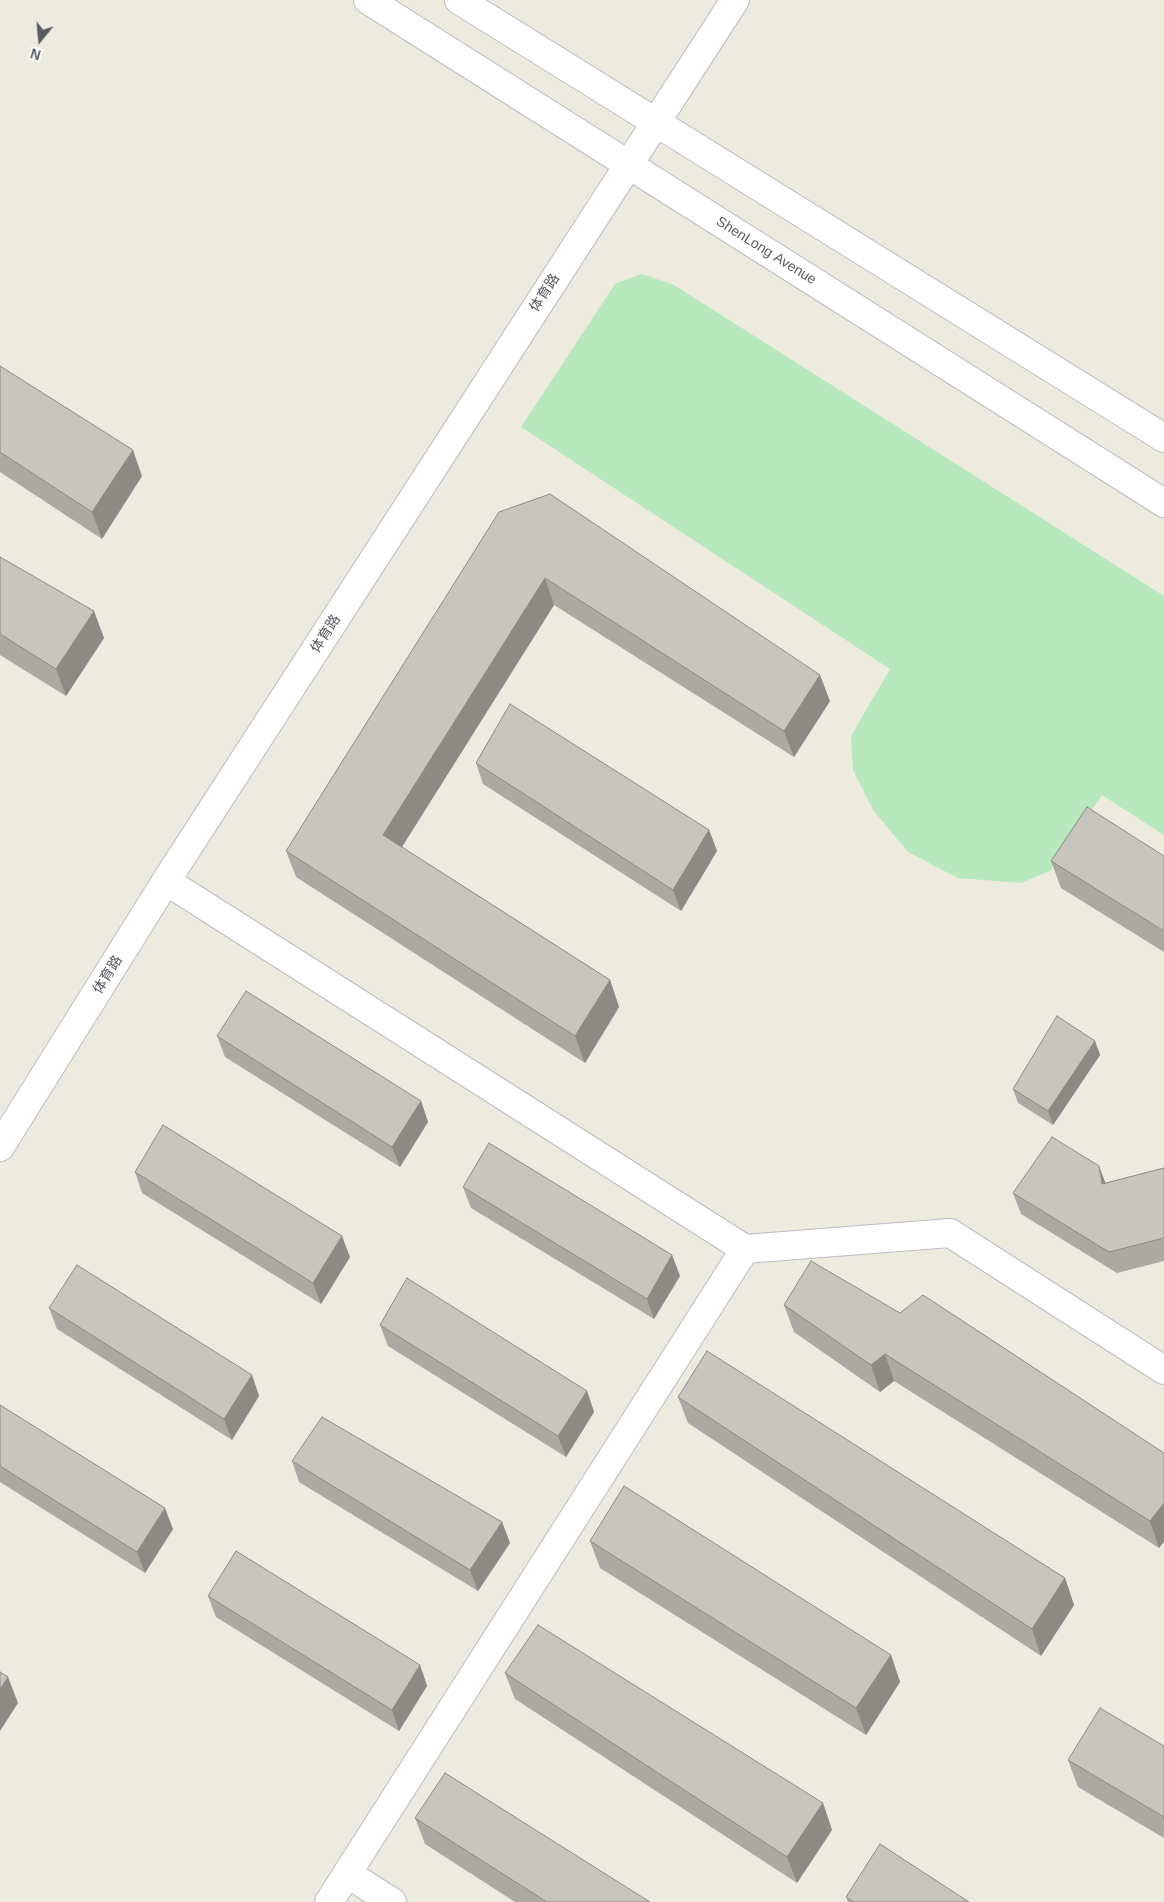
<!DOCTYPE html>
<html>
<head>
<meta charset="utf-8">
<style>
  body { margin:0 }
  #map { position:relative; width:1164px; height:1902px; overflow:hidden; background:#edebde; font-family:Arial,sans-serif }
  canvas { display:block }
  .north { position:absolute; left:15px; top:15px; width:50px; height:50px; -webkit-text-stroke:4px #fff; paint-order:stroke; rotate:197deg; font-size:14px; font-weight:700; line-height:20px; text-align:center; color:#585b62 }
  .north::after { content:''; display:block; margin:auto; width:18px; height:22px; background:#585b62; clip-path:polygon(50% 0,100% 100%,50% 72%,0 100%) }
</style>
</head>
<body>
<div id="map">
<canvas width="1164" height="1902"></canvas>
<div class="north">N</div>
</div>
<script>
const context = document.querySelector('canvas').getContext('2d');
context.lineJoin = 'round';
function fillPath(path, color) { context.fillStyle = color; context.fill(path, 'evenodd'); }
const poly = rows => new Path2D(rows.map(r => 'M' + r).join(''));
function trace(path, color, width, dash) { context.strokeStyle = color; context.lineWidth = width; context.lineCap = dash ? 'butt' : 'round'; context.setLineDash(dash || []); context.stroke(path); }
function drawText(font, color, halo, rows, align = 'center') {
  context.font = font + ' Arial,"Noto Sans SC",sans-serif'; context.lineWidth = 4; context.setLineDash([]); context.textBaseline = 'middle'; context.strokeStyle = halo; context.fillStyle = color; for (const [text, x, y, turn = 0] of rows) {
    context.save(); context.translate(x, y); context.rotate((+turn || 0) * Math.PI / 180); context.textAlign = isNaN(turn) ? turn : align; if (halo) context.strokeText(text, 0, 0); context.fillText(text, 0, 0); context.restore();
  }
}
const green = poly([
  [642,274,674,285,1164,596,1164,835,1102,795,1050,871,1021,883,958,878,908,852,873,810,853,770,851,736,890,669,521,427,615,284]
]);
const minor = poly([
  [166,881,745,1249,950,1233,1164,1370],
  [348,1874,392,1902],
  [329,1902,745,1249]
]);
const tertiary = poly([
  [0,1147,166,881,735,0]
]);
const secondary = poly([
  [368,0,1164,503],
  [459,0,1164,438]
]);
const wall = poly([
  [0,366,142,476,102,539,0,472],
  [550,494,830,701,794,757,554,605,402,847,610,980,619,1007,585,1063,296,877,286,851],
  [0,557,104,638,66,696,0,655],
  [476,763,709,830,717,851,681,911,483,784],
  [1164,856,1164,952,1061,888,1051,861],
  [217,1036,421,1101,428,1122,400,1167,225,1057],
  [1095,1041,1100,1055,1053,1125,1018,1103,1013,1089],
  [1164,1168,1164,1261,1117,1273,1021,1214,1013,1193,1106,1183],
  [135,1172,350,1257,321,1304,142,1193],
  [463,1187,672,1255,680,1276,654,1319,471,1208],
  [784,1305,900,1313,1164,1453,1159,1548,894,1381,880,1392,794,1332],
  [49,1308,252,1375,259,1396,232,1440,57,1329],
  [380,1325,587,1391,594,1412,566,1457,388,1346],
  [678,1397,1065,1578,1074,1605,1041,1656,688,1423],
  [0,1405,173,1529,145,1573,0,1482],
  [292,1461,502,1522,510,1543,478,1591,299,1482],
  [590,1541,891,1655,900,1682,866,1735,600,1568],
  [208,1596,420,1665,427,1686,399,1731,216,1617],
  [505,1673,823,1803,832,1830,797,1883,515,1699],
  [1164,1746,1164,1838,1078,1787,1068,1760],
  [415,1818,650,1902,515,1902,425,1844],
  [846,1897,969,1902,848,1902]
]);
const shadedWall = poly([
  [133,450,142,476,102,539,92,512],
  [545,578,554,605,393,861,383,835],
  [94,611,104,638,66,696,56,669],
  [820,675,830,701,794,757,784,731],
  [709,830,717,851,681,911,673,890],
  [610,980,619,1007,585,1063,575,1036],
  [1095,1041,1100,1055,1053,1125,1048,1111],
  [421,1101,428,1122,400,1167,392,1147],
  [1099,1166,1107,1187,1102,1184],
  [342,1236,350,1257,321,1304,313,1283],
  [672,1255,680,1276,654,1319,647,1299],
  [885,1354,894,1381,880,1392,871,1365],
  [252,1375,259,1396,232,1440,224,1419],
  [587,1391,594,1412,566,1457,558,1436],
  [1164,1503,1164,1542,1159,1548,1150,1521],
  [165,1508,173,1529,145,1573,137,1552],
  [502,1522,510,1543,478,1591,470,1570],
  [1065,1578,1074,1605,1041,1656,1032,1629],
  [891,1655,900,1682,866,1735,856,1708],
  [420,1665,427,1686,399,1731,392,1710],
  [8,1677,18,1703,0,1731,0,1689],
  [823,1803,832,1830,797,1883,787,1857]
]);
const building = poly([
  [0,366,133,450,92,512,0,452,0,366],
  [550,494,820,675,784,731,545,578,383,835,610,980,575,1036,286,851,499,512,550,494],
  [0,557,94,611,56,669,0,634,0,557],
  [510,704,709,830,673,890,476,763,510,704],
  [1087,807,1164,856,1164,931,1051,861,1087,807],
  [246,991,421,1101,392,1147,217,1036,246,991],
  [1057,1016,1095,1041,1048,1111,1013,1089,1057,1016],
  [163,1125,342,1236,313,1283,135,1172,163,1125],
  [1052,1137,1099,1166,1102,1184,1164,1168,1164,1238,1109,1252,1013,1193,1052,1137],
  [489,1143,672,1255,647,1299,463,1187,489,1143],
  [811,1261,900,1313,923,1295,1164,1453,1164,1503,1150,1521,885,1354,871,1365,784,1305,811,1261],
  [77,1265,252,1375,224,1419,49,1308,77,1265],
  [407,1278,587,1391,558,1436,380,1325,407,1278],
  [707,1351,1065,1578,1032,1629,678,1397,707,1351],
  [0,1405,165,1508,137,1552,0,1466,0,1405],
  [322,1417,502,1522,470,1570,292,1461,322,1417],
  [624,1486,891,1655,856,1708,590,1541,624,1486],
  [236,1551,420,1665,392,1710,208,1596,236,1551],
  [538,1625,823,1803,787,1857,505,1673,538,1625],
  [0,1672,8,1677,0,1689,0,1672],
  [1100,1708,1164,1746,1164,1817,1068,1760,1100,1708],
  [445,1773,650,1902,547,1902,415,1818,445,1773],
  [880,1844,969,1902,854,1902,846,1897,880,1844]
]);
const streetNames = [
  ["ShenLong Avenue",766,251,32],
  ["体育路",545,293,-57],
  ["体育路",326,634,-57],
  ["体育路",108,975,-58]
];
fillPath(green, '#b8e8bd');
trace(minor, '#babcc2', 30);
trace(tertiary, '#babcc2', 30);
trace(secondary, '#babdc5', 30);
trace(minor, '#fff', 28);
trace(tertiary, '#fff', 28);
trace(secondary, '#fff', 28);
fillPath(wall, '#aca9a2');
fillPath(shadedWall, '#8c8a84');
fillPath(building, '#c8c5bc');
trace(building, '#8c8a84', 1);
drawText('14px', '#585b62', '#fff', streetNames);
</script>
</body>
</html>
